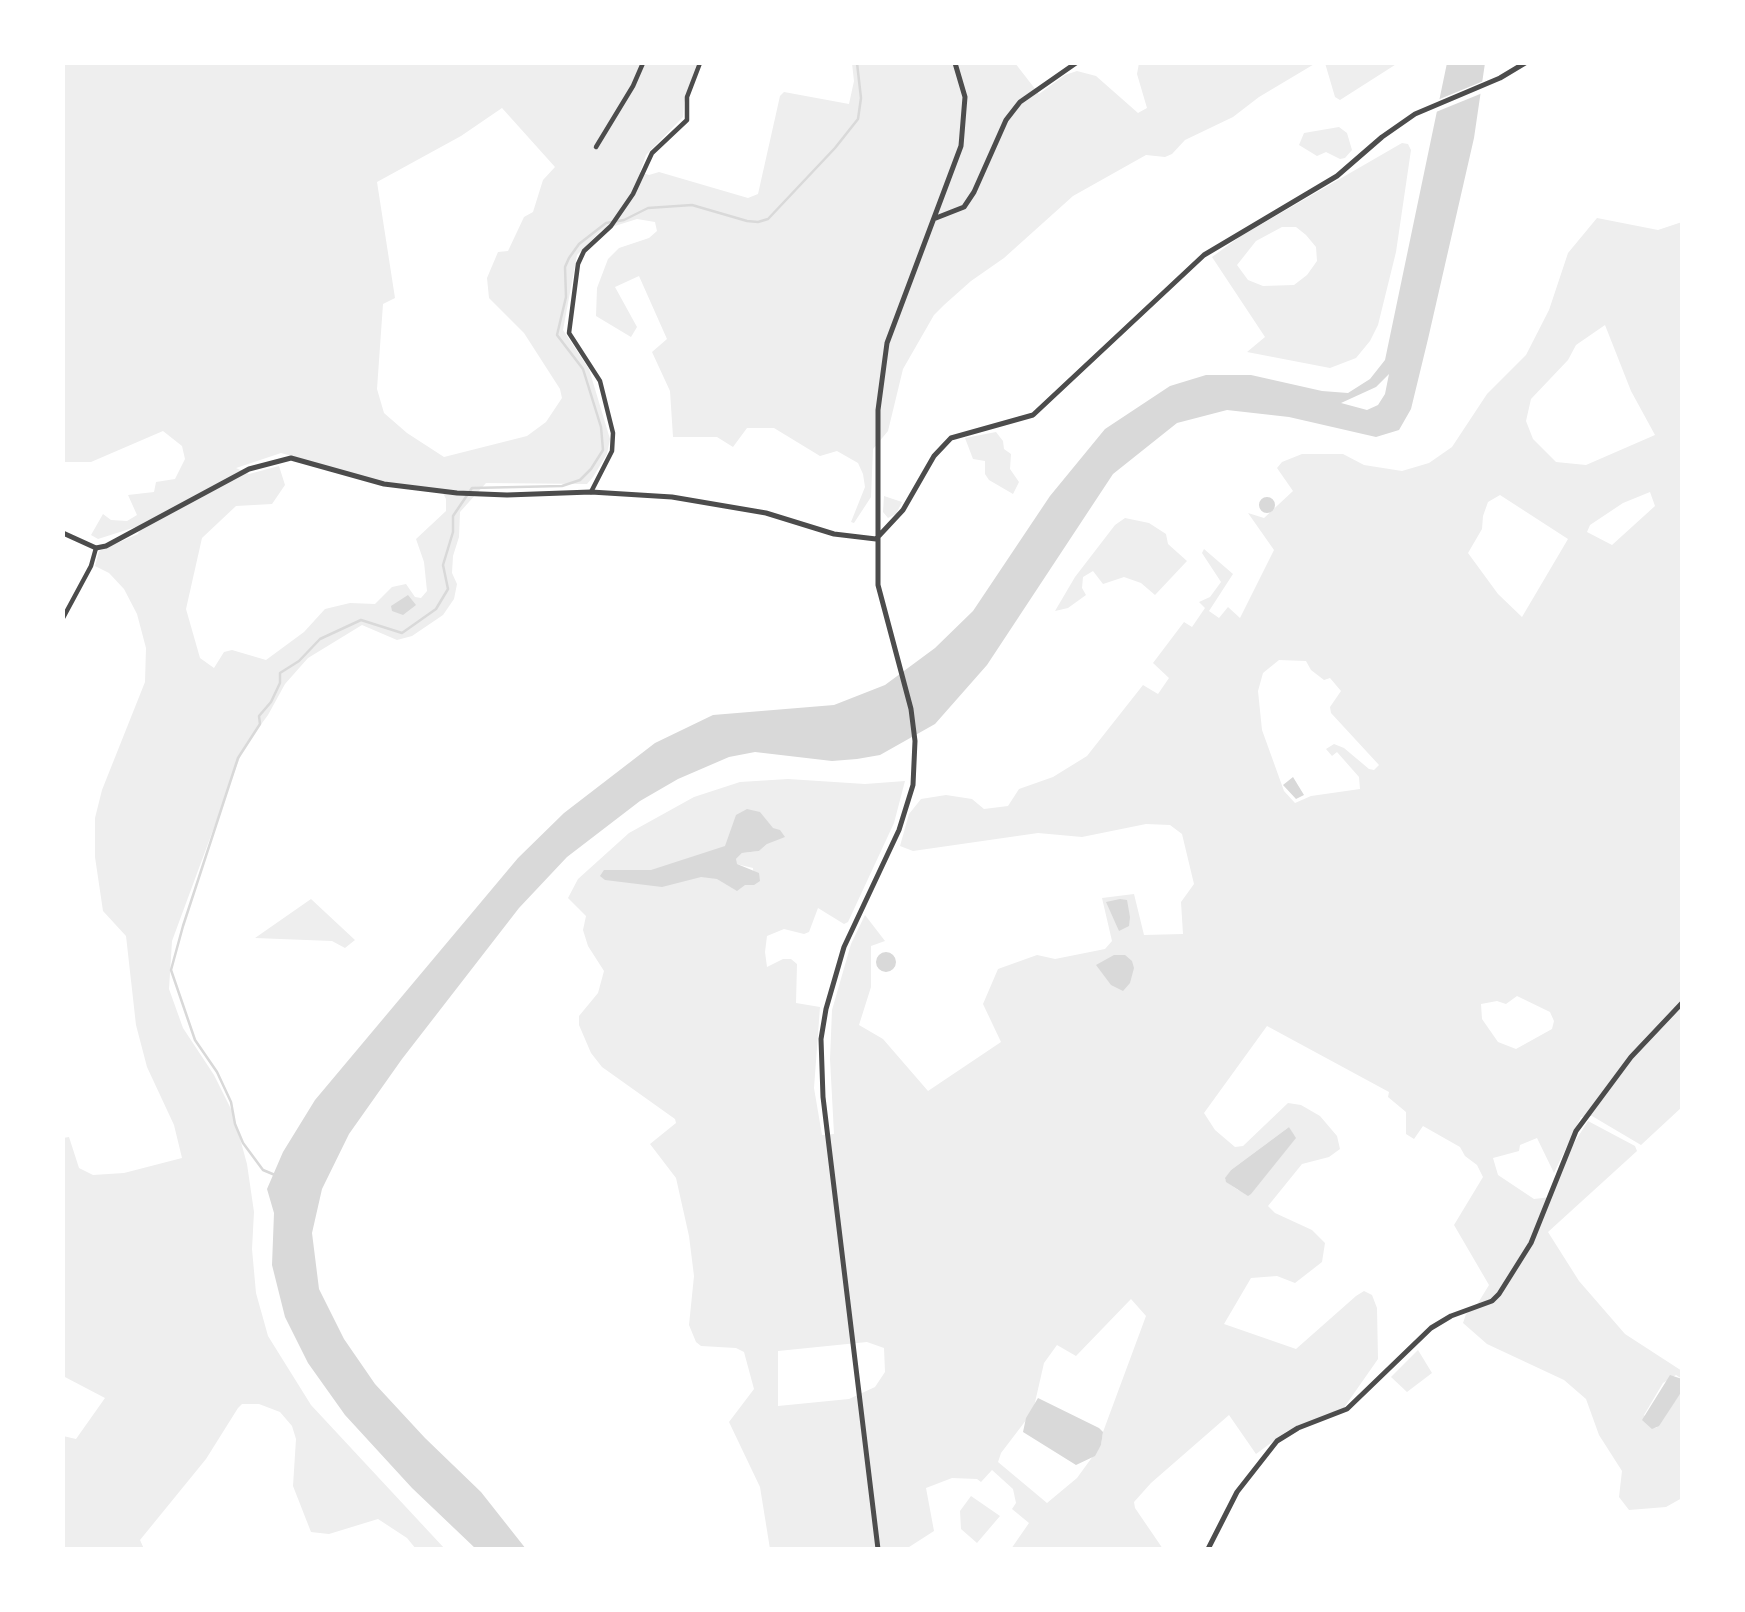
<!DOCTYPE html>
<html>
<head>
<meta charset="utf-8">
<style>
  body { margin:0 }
  #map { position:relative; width:1745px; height:1612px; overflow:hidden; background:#fff; font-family:"PT Sans Narrow",sans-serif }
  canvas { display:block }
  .frame { position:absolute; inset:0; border:65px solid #fff; pointer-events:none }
</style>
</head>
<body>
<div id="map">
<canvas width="1745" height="1612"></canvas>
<div class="frame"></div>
</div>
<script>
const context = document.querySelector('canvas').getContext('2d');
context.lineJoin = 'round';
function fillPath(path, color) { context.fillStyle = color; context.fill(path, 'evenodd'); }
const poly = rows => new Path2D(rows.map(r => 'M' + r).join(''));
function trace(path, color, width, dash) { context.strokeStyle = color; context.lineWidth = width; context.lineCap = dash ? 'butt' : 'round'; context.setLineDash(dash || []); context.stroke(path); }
const green = poly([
  [63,63,697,63,684,103,683,117,646,155,640,172,649,175,659,172,748,198,758,194,780,96,784,92,849,104,854,81,852,63,1015,63,1039,94,1065,75,1077,71,1096,76,1138,113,1147,108,1137,74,1139,63,1316,63,1259,97,1233,117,1185,140,1172,154,1165,157,1146,155,1073,196,1004,258,971,281,944,305,934,315,903,369,888,431,873,449,871,497,854,523,851,522,865,487,863,474,858,463,837,451,820,456,774,428,747,428,733,447,717,437,673,437,670,391,652,352,667,339,639,276,615,287,637,327,631,337,596,316,597,288,608,259,619,248,649,238,657,231,655,222,637,219,602,230,577,255,563,330,589,369,610,439,607,454,593,477,587,484,486,483,460,512,459,537,453,556,452,573,457,584,454,599,443,615,412,636,397,640,362,625,308,658,285,684,268,715,243,749,172,941,169,989,183,1028,214,1075,233,1113,247,1164,254,1212,252,1249,256,1293,268,1336,311,1405,445,1549,416,1549,407,1538,378,1519,329,1534,311,1532,293,1486,296,1439,292,1426,280,1412,259,1404,242,1404,238,1408,206,1459,140,1540,144,1549,63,1549,63,1436,76,1439,105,1398,63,1376,63,1138,69,1137,79,1168,93,1175,124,1173,182,1158,174,1125,147,1067,136,1025,126,936,103,911,95,857,95,818,102,790,145,682,146,648,137,614,124,589,109,573,95,566,99,551,138,534,142,525,98,539,91,535,103,514,111,520,127,521,137,515,128,495,154,492,156,482,175,479,185,459,182,446,163,431,91,462,63,462],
  [502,108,555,167,543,180,533,212,524,217,508,251,498,252,487,278,489,298,524,333,560,389,562,398,546,422,527,436,444,457,407,433,384,413,377,389,383,304,395,298,377,182,461,136],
  [281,453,384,482,441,489,446,499,446,511,416,539,424,562,427,591,421,598,415,597,406,584,392,587,375,604,350,603,325,609,304,632,266,660,232,650,224,652,214,668,200,658,186,609,202,538,236,506,272,504,285,485,279,466,249,474,236,468],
  [1325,63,1398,63,1340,100,1335,97],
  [1339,127,1347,133,1352,150,1345,158,1340,159,1326,152,1317,156,1299,145,1304,133],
  [1402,143,1408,144,1411,150,1396,252,1378,325,1370,341,1356,358,1330,368,1247,352,1265,337,1212,257,1241,236],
  [1282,227,1296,227,1306,235,1316,247,1317,261,1307,275,1294,285,1263,286,1248,280,1237,265,1256,241],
  [1597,218,1658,230,1682,222,1682,1107,1641,1145,1592,1116,1581,1117,1554,1173,1537,1138,1520,1145,1519,1151,1493,1158,1498,1175,1534,1199,1551,1197,1569,1151,1588,1121,1635,1146,1637,1151,1548,1232,1579,1281,1625,1334,1682,1371,1682,1379,1676,1375,1663,1383,1644,1415,1656,1428,1682,1391,1682,1498,1666,1507,1629,1510,1619,1497,1622,1471,1599,1435,1586,1399,1564,1380,1487,1344,1463,1323,1466,1314,1478,1303,1489,1285,1454,1225,1483,1177,1477,1165,1465,1156,1460,1147,1423,1126,1414,1139,1406,1134,1406,1112,1388,1097,1389,1092,1267,1026,1204,1113,1215,1130,1235,1147,1243,1146,1288,1103,1301,1105,1320,1116,1337,1136,1340,1149,1329,1157,1302,1164,1268,1206,1275,1213,1312,1230,1325,1243,1322,1262,1295,1283,1277,1276,1251,1278,1224,1324,1296,1349,1356,1296,1364,1291,1372,1295,1377,1308,1378,1359,1343,1409,1287,1431,1256,1454,1229,1415,1151,1483,1134,1502,1135,1508,1163,1549,1011,1549,1029,1523,1012,1509,1016,1503,1013,1489,992,1470,981,1482,977,1479,952,1478,926,1488,934,1531,906,1549,770,1549,760,1487,729,1422,754,1389,744,1352,736,1348,701,1346,696,1342,689,1325,694,1276,689,1236,676,1178,650,1144,676,1123,675,1119,602,1067,591,1053,579,1025,579,1016,598,993,604,971,588,946,583,930,586,916,568,898,578,879,629,833,694,797,740,782,788,779,865,784,905,781,894,823,848,922,844,924,818,908,809,932,804,934,784,929,767,936,765,952,767,967,783,959,791,959,797,964,796,1003,820,1007,814,1088,822,1135,834,1134,830,1059,832,1010,851,944,865,915,885,941,871,946,871,987,859,1025,883,1039,928,1091,1001,1042,983,1004,998,969,1037,955,1055,959,1105,949,1112,941,1102,898,1134,894,1144,935,1183,934,1181,902,1194,884,1182,834,1170,825,1146,824,1082,837,1038,833,913,851,900,846,909,814,921,799,946,795,972,799,984,809,1008,806,1019,789,1053,777,1087,756,1143,685,1158,694,1169,678,1153,663,1184,622,1192,627,1205,608,1199,602,1210,597,1221,582,1202,553,1204,549,1233,574,1209,611,1219,618,1228,607,1240,618,1274,550,1248,513,1264,518,1293,491,1277,468,1282,462,1302,454,1343,454,1364,465,1402,471,1429,463,1452,447,1487,394,1526,355,1549,310,1568,253],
  [1605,325,1631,391,1655,435,1586,465,1556,462,1533,439,1526,421,1531,399,1568,360,1576,345],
  [1650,492,1655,506,1612,545,1587,532,1590,525,1623,503],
  [1500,495,1568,539,1522,617,1498,594,1468,553,1482,529,1483,516,1488,502],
  [1279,660,1306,661,1311,670,1324,680,1330,678,1341,691,1330,707,1331,713,1379,765,1374,770,1369,769,1344,748,1334,744,1326,749,1332,756,1337,752,1359,777,1360,789,1311,796,1295,803,1284,791,1262,730,1258,691,1263,673],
  [731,843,767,844,759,851,742,853,736,859,736,864,753,868,754,885,702,871,656,873,720,851],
  [1517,996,1550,1012,1554,1021,1552,1029,1516,1049,1498,1042,1482,1019,1481,1004,1497,1001,1506,1004],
  [1289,1127,1295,1138,1251,1193,1238,1190,1227,1182,1225,1179,1231,1170],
  [1131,1299,1146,1316,1103,1432,1101,1445,1077,1478,1047,1503,998,1462,1001,1453,1033,1411,1044,1363,1057,1345,1076,1356],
  [867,1342,884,1348,885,1372,875,1387,849,1399,778,1406,778,1351],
  [996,432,1003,441,1004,449,1011,454,1010,469,1019,482,1013,494,989,480,985,474,985,461,973,459,965,438],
  [884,496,902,502,896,514,888,518,883,512],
  [1125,518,1149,523,1166,534,1168,544,1187,561,1155,595,1141,583,1124,577,1103,584,1093,571,1083,577,1082,588,1086,595,1068,608,1055,611,1075,577,1115,525],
  [311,899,355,940,345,948,332,941,255,938],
  [1418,1350,1432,1373,1407,1392,1391,1377],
  [971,1496,1000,1516,977,1543,961,1529,960,1511]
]);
const water = poly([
  [1447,63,1485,63,1474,138,1428,339,1411,409,1399,430,1376,437,1289,417,1227,410,1177,423,1113,474,987,665,935,724,880,755,857,759,832,761,755,752,729,757,678,779,640,801,567,857,519,908,402,1059,349,1134,322,1189,312,1233,319,1289,344,1339,375,1384,425,1438,481,1492,526,1549,476,1549,412,1488,345,1415,308,1363,285,1317,272,1265,274,1213,267,1189,283,1152,315,1100,518,858,564,813,655,743,713,715,834,705,885,685,935,648,973,611,1050,496,1105,429,1170,386,1206,375,1251,375,1322,391,1348,393,1370,379,1385,360],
  [1389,374,1385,394,1378,405,1367,410,1341,403,1376,387],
  '1259 505a8 8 0 1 1 16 0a8 8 0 1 1-16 0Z',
  [408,595,416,605,403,615,392,611,391,606],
  [1293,777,1304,795,1296,799,1283,785],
  [747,809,760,812,773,828,780,830,785,837,767,844,759,851,742,853,736,859,737,864,759,873,760,881,754,885,745,885,737,891,717,879,701,877,662,887,605,880,600,876,604,870,651,870,725,846,736,815],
  [1120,899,1127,900,1130,917,1129,926,1119,931,1106,902],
  '876 962a10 10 0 1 1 20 0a10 10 0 1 1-20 0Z',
  [1114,955,1125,955,1132,961,1134,968,1130,983,1123,991,1111,985,1096,965],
  [1289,1127,1296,1138,1251,1194,1248,1196,1226,1182,1225,1178,1231,1170],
  [1670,1375,1682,1379,1682,1391,1659,1426,1652,1429,1642,1420],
  [1038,1398,1099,1428,1103,1432,1101,1445,1095,1456,1076,1465,1023,1432,1026,1418]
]);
const pier = poly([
  [1486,80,1485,92,1431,114,1435,101]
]);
const stream = poly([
  [275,1175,263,1170,243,1143,235,1124,231,1102,217,1072,195,1040,171,970,183,926,238,758,260,724,259,716,271,702,280,683,280,673,299,661,320,639,361,620,402,633,436,609,448,589,443,565,453,532,453,516,472,488,562,486,580,480,591,469,603,450,601,427,583,369,557,335,566,297,565,267,569,258,579,244,606,223,624,220,648,208,692,205,747,221,758,222,768,219,835,148,858,119,861,98,857,63]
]);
const minor = poly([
  [596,147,633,86,643,63],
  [591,492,612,451,613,433,600,381,569,333,578,264,584,251,611,226,633,194,652,153,687,120,687,97,700,63],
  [63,618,91,566,96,548]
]);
const tertiary = poly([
  [936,218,964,207,974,192,1006,120,1020,102,1076,63],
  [63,533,96,548,106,546,249,469,291,458,384,484,457,493,507,495,591,492,672,497,766,513,834,534,876,539,903,510,934,456,951,438,1033,415,1204,255,1337,176,1382,137,1415,114,1500,78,1525,63],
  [878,1549,823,1097,821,1039,826,1009,844,947,899,830,913,785,915,741,911,709,878,585,878,410,887,343,961,146,965,97,955,63],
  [1208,1549,1237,1492,1277,1441,1298,1428,1347,1409,1431,1328,1451,1316,1492,1301,1499,1294,1531,1243,1576,1131,1631,1057,1682,1003]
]);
fillPath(green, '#eee');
fillPath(water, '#d9d9d9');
fillPath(pier, '#fff');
trace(stream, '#d9d9d9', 2.5);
trace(minor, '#4c4c4c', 4.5);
trace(tertiary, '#4c4c4c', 5);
</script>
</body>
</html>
